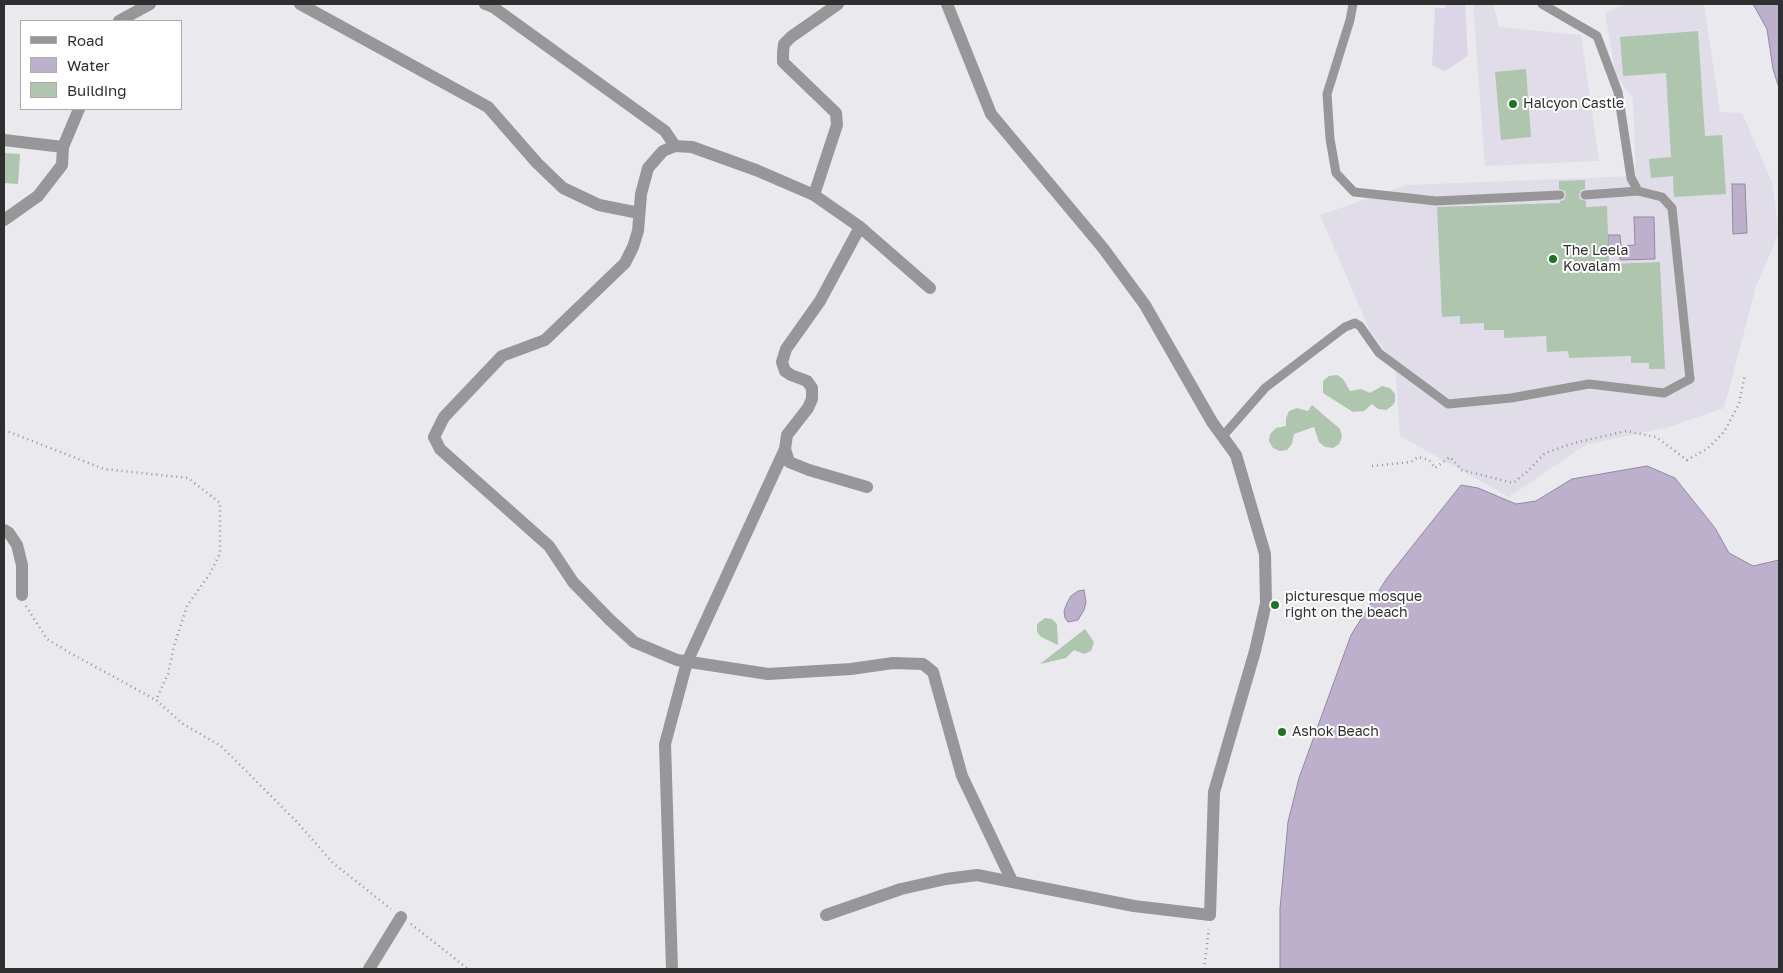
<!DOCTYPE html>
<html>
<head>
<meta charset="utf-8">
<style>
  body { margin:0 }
  #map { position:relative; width:1783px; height:973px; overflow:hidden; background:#eae9ed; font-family:"Golos Text",sans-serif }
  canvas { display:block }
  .frame { position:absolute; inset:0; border:5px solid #2f2f30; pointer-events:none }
  .legend { position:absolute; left:20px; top:20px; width:162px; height:90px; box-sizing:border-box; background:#fff; border:1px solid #acacac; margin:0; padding:6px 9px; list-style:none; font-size:15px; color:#2f2f30 }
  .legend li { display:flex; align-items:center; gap:10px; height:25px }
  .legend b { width:25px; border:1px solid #acacac }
</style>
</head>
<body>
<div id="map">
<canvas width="1783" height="973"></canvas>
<div class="frame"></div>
<ul class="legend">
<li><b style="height:6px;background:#979698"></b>Road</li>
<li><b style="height:14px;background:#bcb0cd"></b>Water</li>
<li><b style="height:14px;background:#aec6ae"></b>Building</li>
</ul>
</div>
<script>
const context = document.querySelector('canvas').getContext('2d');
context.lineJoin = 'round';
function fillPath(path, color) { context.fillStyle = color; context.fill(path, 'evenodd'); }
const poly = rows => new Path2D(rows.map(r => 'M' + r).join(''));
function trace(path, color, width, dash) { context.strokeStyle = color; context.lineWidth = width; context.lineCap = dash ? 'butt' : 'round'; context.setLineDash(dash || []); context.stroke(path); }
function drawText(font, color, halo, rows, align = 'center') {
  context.font = font + ' "Golos Text",sans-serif'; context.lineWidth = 4; context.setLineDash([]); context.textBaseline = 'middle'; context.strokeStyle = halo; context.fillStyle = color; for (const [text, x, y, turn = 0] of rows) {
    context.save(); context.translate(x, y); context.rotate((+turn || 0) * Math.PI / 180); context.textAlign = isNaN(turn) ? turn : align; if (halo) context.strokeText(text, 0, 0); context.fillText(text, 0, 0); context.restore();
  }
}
const built = poly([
  [1473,4,1493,4,1499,27,1581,35,1599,161,1485,166],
  [1626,4,1704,4,1720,112,1742,113,1772,182,1779,233,1756,286,1724,408,1666,428,1587,444,1509,497,1400,436,1395,364,1370,331,1320,215,1407,185,1636,176,1633,98,1616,76,1605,13]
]);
const green = poly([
  [1446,4,1465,4,1468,56,1445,71,1432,65,1435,8,1445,8]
]);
const water = poly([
  [1753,4,1779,4,1779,88,1773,69,1767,29,1753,4],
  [1732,184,1745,184,1747,233,1733,234,1732,184],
  [1634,217,1654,217,1655,259,1620,260,1620,250,1608,250,1608,235,1620,235,1621,246,1635,245,1634,217],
  [1647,466,1675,478,1715,528,1729,553,1753,566,1779,560,1779,969,1280,969,1280,909,1288,822,1299,778,1351,635,1387,578,1461,485,1478,488,1516,504,1536,501,1572,479,1647,466],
  [1084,590,1086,602,1084,610,1078,620,1068,622,1065,618,1064,611,1067,603,1071,596,1078,591,1084,590]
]);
const building = poly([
  [1698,31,1705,136,1722,135,1726,194,1674,197,1673,176,1651,178,1649,159,1671,157,1666,73,1623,76,1620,37],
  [1526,69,1531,137,1501,140,1495,72],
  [4,153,20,154,18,184,4,183],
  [1585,180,1585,189,1581,190,1579,195,1580,199,1586,201,1586,207,1607,206,1609,264,1660,262,1665,369,1649,369,1649,363,1631,363,1631,356,1569,358,1568,351,1547,352,1546,336,1504,338,1504,330,1484,330,1484,323,1460,324,1460,316,1442,317,1437,207,1560,203,1560,201,1564,200,1566,195,1565,191,1559,189,1559,181],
  [1337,375,1343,379,1350,391,1361,389,1370,393,1382,386,1390,388,1395,394,1395,402,1392,406,1386,410,1378,409,1372,404,1364,411,1353,412,1323,393,1323,381,1329,376],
  [1312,405,1340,429,1342,437,1339,444,1333,448,1325,447,1319,442,1314,427,1294,434,1292,444,1287,450,1280,451,1273,448,1269,441,1270,434,1276,428,1286,426,1286,418,1289,411,1297,408,1308,411],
  [1045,618,1052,619,1057,624,1058,645,1041,637,1037,632,1037,624],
  [1085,629,1094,642,1091,651,1084,654,1074,650,1066,658,1040,664]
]);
const path = poly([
  [4,430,104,469,188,478,220,503,220,553,211,572,187,606,174,646,168,674,156,700,183,724,221,746,297,822,333,863,391,909],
  [1372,466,1411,462,1418,457,1429,460,1435,468,1450,457,1462,470,1513,483,1528,471,1545,453,1574,443,1626,431,1656,437,1687,460,1707,449,1724,432,1739,404,1745,374],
  [26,606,47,639,72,654,156,700],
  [411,924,468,969],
  [1204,969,1209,929]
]);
const service = poly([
  [1353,4,1350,20,1327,94,1330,139,1336,173,1354,192,1436,201,1560,195],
  [1542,4,1597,36,1618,92,1631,178,1638,191,1585,195],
  [1223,436,1265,388,1345,327,1355,323,1360,326,1379,353,1448,404,1511,398,1589,384,1664,393,1690,379,1672,208,1662,197,1638,191]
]);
const minor = poly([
  [300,4,488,107,537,163,563,188,599,205,639,213],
  [485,4,493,7,665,131,675,146],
  [119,21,150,4],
  [4,140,63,147],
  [814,195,837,125,836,113,783,62,783,53,784,44,791,37,838,4],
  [4,220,38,196,62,165,63,147,79,109],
  [860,227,820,301,786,349,782,362,785,371,791,375,807,381,812,388,812,399,808,408,787,435,785,449,789,462,809,470,867,487],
  [930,288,860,227,814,195,756,170,692,147,675,146,663,151,648,168,641,194,638,231,633,247,625,263,545,340,502,356,444,417,434,437,440,449,549,546,573,582,609,619,634,642,677,660,768,674,851,669,893,663,923,664,933,672,962,776,1012,881],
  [4,530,9,533,17,545,22,565,22,595],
  [826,915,901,889,946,879,977,875,1134,906,1210,915,1214,792,1255,651,1266,603,1265,554,1236,455,1212,422,1145,305,1103,248,991,114,947,4],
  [369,969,401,917],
  [672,969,665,744,687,662,785,449]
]);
const markers = [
  [1513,104,5,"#1a7625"],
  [1553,259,5,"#1a7625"],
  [1275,605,5,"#1a7625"],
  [1282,732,5,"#1a7625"]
];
const poiNames = [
  ["Halcyon Castle",1523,104],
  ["The Leela",1563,251],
  ["Kovalam",1563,267],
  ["picturesque mosque",1285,597],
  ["right on the beach",1285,613],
  ["Ashok Beach",1292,732]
];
fillPath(built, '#e1dde8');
fillPath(green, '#dcd5e8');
fillPath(water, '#bcb0cd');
trace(water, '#92899e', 1);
fillPath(building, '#aec6ae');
trace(path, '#939395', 2.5, [1, 4]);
trace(service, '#979698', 9);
trace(minor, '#979698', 12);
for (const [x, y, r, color] of markers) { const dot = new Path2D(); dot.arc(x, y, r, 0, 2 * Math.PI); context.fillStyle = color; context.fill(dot); trace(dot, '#fff', 2); }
drawText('14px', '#2f2f30', '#fff', poiNames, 'left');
</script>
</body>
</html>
